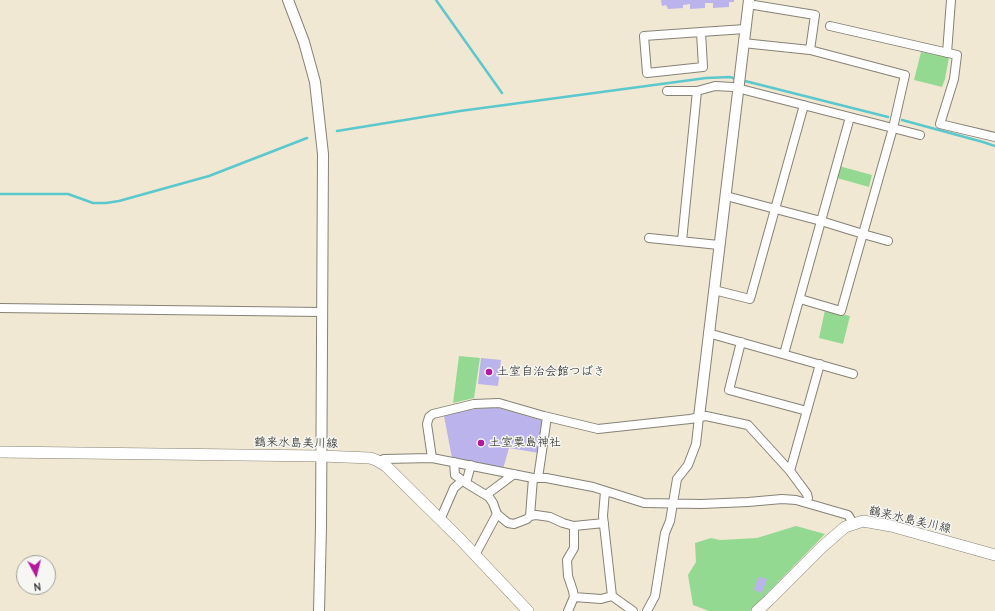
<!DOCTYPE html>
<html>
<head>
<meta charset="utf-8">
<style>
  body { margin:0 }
  #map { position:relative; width:995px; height:611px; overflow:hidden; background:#f0e8d2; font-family:"Comic Neue",sans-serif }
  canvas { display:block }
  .north { position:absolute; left:16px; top:555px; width:40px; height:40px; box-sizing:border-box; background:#f6f6f2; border:1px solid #9f9f9c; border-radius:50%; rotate:173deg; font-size:11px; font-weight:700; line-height:16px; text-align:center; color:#1c1c1c }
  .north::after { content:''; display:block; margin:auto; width:14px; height:18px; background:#b5179e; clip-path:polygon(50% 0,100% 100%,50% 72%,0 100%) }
</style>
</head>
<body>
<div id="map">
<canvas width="995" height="611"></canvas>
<div class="north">N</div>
</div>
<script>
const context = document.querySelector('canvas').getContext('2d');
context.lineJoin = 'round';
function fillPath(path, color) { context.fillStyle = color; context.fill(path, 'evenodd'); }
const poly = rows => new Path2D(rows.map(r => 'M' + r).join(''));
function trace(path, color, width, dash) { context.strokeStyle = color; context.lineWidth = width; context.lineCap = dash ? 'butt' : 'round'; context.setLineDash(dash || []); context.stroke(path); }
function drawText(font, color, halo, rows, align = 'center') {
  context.font = font + ' "Comic Neue","Klee One",sans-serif'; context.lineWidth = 3; context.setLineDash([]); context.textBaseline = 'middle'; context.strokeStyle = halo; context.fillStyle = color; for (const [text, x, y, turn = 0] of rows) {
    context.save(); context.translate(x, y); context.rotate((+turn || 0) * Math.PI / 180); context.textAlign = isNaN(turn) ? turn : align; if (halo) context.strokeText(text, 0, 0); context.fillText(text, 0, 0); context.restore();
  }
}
const green = poly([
  [921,52,949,57,945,79,942,87,914,80],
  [839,166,872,175,869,187,837,178],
  [825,310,850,316,843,344,819,338],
  [459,356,480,358,474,398,453,403],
  [796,526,825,534,750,611,709,611,693,605,688,575,696,562,695,543,711,538,720,540,757,538]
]);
const stream = poly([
  [436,0,502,93],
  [741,80,888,117],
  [902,120,983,142,995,146],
  [337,131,460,111,706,78,730,77,736,79],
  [0,194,68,194,93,203,106,203,119,201,209,176,307,138]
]);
const building = poly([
  [661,0,734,0,734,2,729,2,729,7,713,8,713,3,705,3,705,8,690,9,690,4,683,5,683,8,668,9,666,5,662,6],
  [481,358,501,360,498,386,478,384],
  [485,408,499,408,543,421,539,453,509,448,503,469,452,458,444,416,467,410],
  [758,577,767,579,762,593,754,590]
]);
const minor = poly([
  [748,4,815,15,810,50],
  [830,26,957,55,954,79,940,124,995,137],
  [701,32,703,67,647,73,644,36,701,32,745,29],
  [743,43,810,50,905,75,893,128,841,311,800,299],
  [947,53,951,0],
  [667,91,697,91,715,86,733,87,920,135],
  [726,196,821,221,863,234,888,241],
  [649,238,719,245],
  [682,241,697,91],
  [714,290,750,299,804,105],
  [0,308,322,312],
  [708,333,853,374],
  [741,342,729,390,807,411],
  [784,354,850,117],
  [432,458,427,424,429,417,433,414,474,404,499,403,544,416,598,429,690,419,706,416,748,425,790,471,807,494,808,498,806,502],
  [379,461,384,459,432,458,533,478,546,478,593,487,644,503,701,504,748,502,782,499,796,500,848,515,853,523],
  [454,462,455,475,466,483,489,497,493,503,497,514,508,523,514,524,527,519,530,516,536,515,550,517,563,523,574,526,604,523],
  [790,471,820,364],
  [538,478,547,417],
  [466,483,471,465],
  [605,491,603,516,612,596,633,611],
  [486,495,514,474],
  [530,516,533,478],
  [440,520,454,488,462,481],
  [475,555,497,514],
  [574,597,573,591,568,576,567,560,574,548,574,526],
  [568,611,574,597,601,599,612,596],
  [647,611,655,596,665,533,670,521,677,479,688,465,696,444,699,417]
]);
const tertiary = poly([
  [288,0,304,42,315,82,323,154,321,527,319,611],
  [699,417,749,0]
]);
const secondary = poly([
  [0,452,321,456,370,458,376,460,386,466,461,540,528,611],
  [757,611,769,600,821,548,845,527,863,521,891,526,995,555]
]);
const markers = [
  [489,372,4,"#b5179e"],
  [481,443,4,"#b5179e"]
];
const poiNames = [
  ["土室自治会館つばき",497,372],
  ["土室粟島神社",489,443]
];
const streetNames = [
  ["鶴来水島美川線",296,443,1],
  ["鶴来水島美川線",910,520,13]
];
fillPath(green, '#94d992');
trace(stream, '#5bc8ce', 2.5);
fillPath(building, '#bbb3eb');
trace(minor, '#868277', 10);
trace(tertiary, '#868277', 12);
trace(secondary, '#868277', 12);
trace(minor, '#fff', 8);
trace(tertiary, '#fff', 10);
trace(secondary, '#fff', 11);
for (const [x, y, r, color] of markers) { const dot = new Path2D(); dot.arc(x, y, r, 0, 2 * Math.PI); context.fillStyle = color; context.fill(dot); trace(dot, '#f6f6f2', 1.5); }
drawText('12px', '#1c1c1c', '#f6f6f2', poiNames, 'left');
drawText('12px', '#1c1c1c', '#f6f6f2', streetNames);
</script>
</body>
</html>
